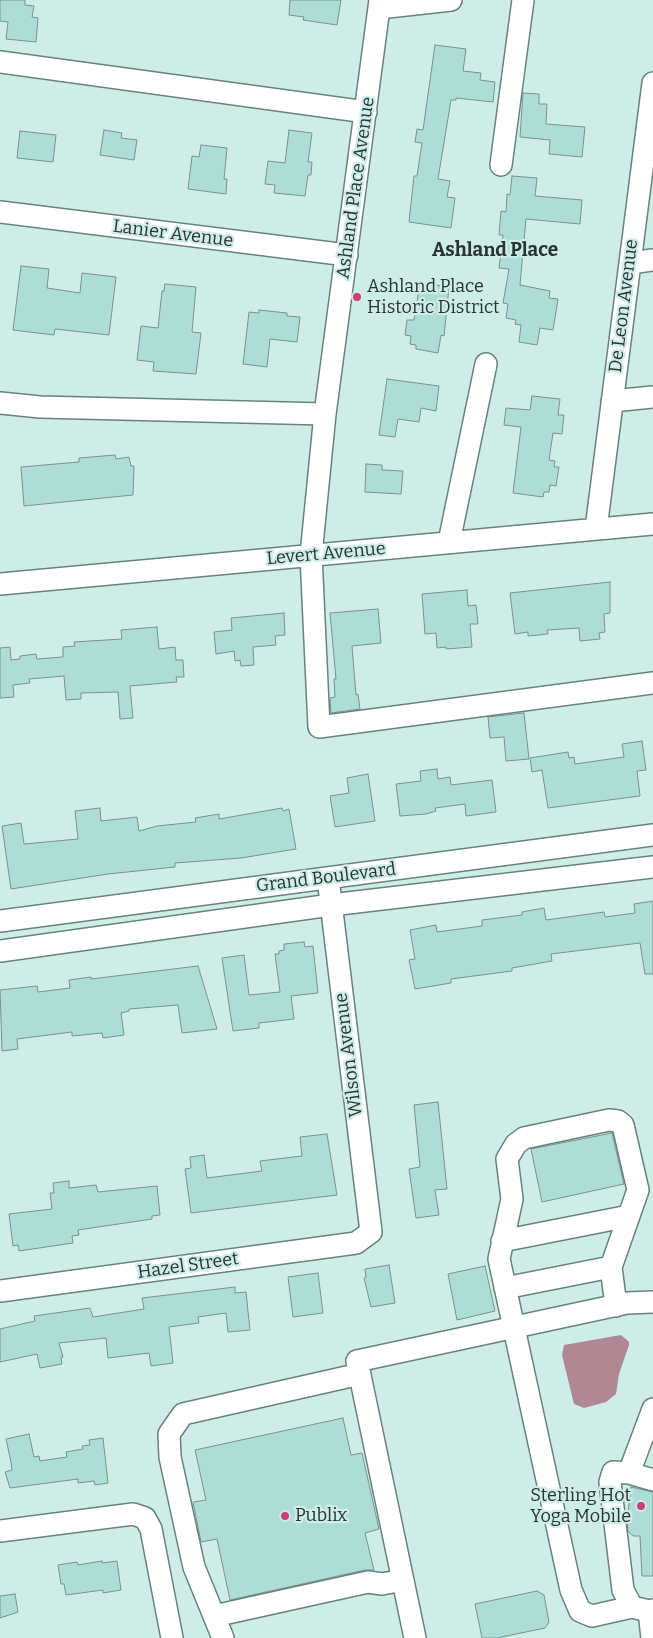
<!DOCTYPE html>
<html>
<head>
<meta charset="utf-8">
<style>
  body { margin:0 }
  canvas { display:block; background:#cfede7 }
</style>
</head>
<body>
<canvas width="653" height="1638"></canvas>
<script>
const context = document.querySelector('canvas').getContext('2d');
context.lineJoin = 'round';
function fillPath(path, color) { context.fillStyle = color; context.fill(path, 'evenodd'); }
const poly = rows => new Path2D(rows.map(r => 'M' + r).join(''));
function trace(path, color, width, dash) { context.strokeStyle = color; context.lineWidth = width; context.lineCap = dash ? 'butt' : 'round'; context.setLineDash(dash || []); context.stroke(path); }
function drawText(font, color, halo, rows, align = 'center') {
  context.font = font + ' Bitter,serif'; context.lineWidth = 4.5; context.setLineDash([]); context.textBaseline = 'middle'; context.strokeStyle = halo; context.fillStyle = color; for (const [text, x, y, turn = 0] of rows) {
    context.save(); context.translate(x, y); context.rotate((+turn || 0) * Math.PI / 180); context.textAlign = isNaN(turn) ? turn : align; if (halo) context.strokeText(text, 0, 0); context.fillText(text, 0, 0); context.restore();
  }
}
const water = poly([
  [621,1335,629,1342,629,1345,619,1374,616,1394,606,1402,584,1408,574,1404,562,1355,564,1345]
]);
const building = poly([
  [0,0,25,0,25,5,34,6,32,17,38,18,36,42,6,39,8,22,0,21,0,0],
  [290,0,341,0,337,25,303,20,304,17,289,15,290,0],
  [435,45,466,49,463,71,481,73,480,80,495,82,493,102,456,98,456,100,451,100,438,179,450,181,447,197,455,198,451,228,409,222,414,176,417,176,422,143,415,142,417,129,423,130,435,45],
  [523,93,539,94,539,104,547,104,546,124,585,127,582,157,549,154,550,140,520,137,523,93],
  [104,130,122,133,121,138,137,140,134,160,100,155,104,130],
  [289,130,312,133,308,162,312,162,311,175,308,175,305,196,274,193,275,185,265,184,268,161,285,163,289,130],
  [20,131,56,135,53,162,17,158,20,131],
  [201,145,227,148,224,179,227,179,226,194,188,189,192,156,199,157,201,145],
  [512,176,537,178,535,196,582,200,580,224,526,219,520,285,550,291,549,298,558,299,553,330,540,328,537,345,519,342,521,325,515,324,516,320,506,318,508,304,503,303,509,269,499,268,503,235,499,235,501,211,506,212,507,194,510,195,512,176],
  [21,266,49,269,47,288,80,293,82,273,116,277,109,335,55,329,54,335,13,330,21,266],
  [420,283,449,287,444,336,441,335,438,353,416,349,416,345,410,344,411,336,405,335,407,320,414,320,420,283],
  [165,284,196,287,192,332,201,333,196,374,153,371,154,362,137,360,141,326,158,328,162,291,164,291,165,284],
  [259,310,287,313,287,316,300,317,297,342,270,339,267,367,243,364,249,312,259,313,259,310],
  [387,379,439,386,436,411,421,408,419,422,398,419,395,437,379,435,387,379],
  [532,396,560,399,558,415,564,415,562,434,553,433,549,460,555,461,554,467,559,467,556,486,550,485,549,492,544,492,543,497,513,493,521,427,504,425,506,408,530,410,532,396],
  [115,455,116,459,129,457,131,466,134,466,133,495,24,506,21,467,79,462,79,458,115,455],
  [366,464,382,465,382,470,403,471,401,494,365,492,366,464],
  [610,582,610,613,604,614,605,632,599,633,600,639,580,641,579,628,547,630,548,634,528,636,528,632,515,634,510,593,610,582],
  [467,590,468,606,476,605,477,614,478,624,470,624,472,647,446,649,446,647,437,648,436,633,425,634,422,594,467,590],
  [378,609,381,643,352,646,356,695,358,694,360,709,331,713,330,698,335,697,334,679,336,679,330,613,378,609],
  [284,613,285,635,275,636,276,645,253,647,254,665,241,666,240,660,235,661,234,651,216,654,214,632,232,630,231,618,284,613],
  [157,627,159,649,175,647,176,660,183,660,184,677,176,677,177,682,130,686,133,718,120,719,118,692,81,693,81,699,66,700,64,676,29,679,30,683,13,685,14,697,0,698,0,648,10,647,11,660,20,659,20,656,36,654,37,659,63,657,63,647,75,646,74,642,122,639,121,630,157,627],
  [524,713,529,759,506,761,504,737,490,738,488,717,524,713],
  [642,741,646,770,637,771,640,796,548,808,542,770,532,772,530,758,568,752,569,758,574,757,575,764,624,757,622,744,642,741],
  [437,769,438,779,450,777,451,785,492,780,496,812,466,816,465,804,435,808,436,811,426,814,400,816,396,784,421,781,420,771,437,769],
  [368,774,375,821,335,827,330,796,349,793,347,778,368,774],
  [100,808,101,821,137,817,139,831,157,826,196,822,195,818,219,814,219,819,282,808,283,811,289,809,296,849,241,858,175,863,175,867,108,874,11,889,2,826,21,823,24,844,78,839,75,811,100,808],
  [653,901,653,974,645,974,640,943,551,954,552,961,512,968,512,971,451,979,451,983,415,989,409,960,415,959,410,930,436,925,437,932,482,926,482,920,522,915,522,912,544,908,546,920,604,912,605,917,635,913,634,904,653,901],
  [304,942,305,947,313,946,318,993,291,996,294,1019,259,1023,259,1028,233,1031,222,958,244,955,249,995,280,992,275,954,279,954,279,951,284,950,284,944,304,942],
  [198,966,217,1029,182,1033,178,1005,129,1009,129,1011,121,1013,124,1035,103,1038,102,1033,72,1036,72,1032,17,1039,18,1049,2,1051,0,990,37,986,38,992,70,988,69,980,91,977,91,979,198,966],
  [438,1102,447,1189,435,1190,439,1215,416,1218,409,1169,420,1167,414,1105,438,1102],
  [612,1133,624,1184,542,1202,531,1149,612,1133],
  [327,1134,337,1195,191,1213,185,1169,191,1168,190,1157,204,1155,207,1178,262,1171,260,1161,302,1156,300,1137,327,1134],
  [69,1181,69,1188,96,1185,98,1192,157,1186,160,1215,152,1216,152,1219,78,1230,79,1235,72,1236,73,1243,19,1251,18,1245,13,1246,9,1214,52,1209,50,1193,54,1193,53,1183,69,1181],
  [389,1265,395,1303,371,1307,364,1278,366,1277,365,1269,389,1265],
  [485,1266,495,1311,457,1320,448,1274,485,1266],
  [318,1273,323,1313,293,1317,288,1277,318,1273],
  [235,1287,235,1293,246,1292,250,1330,228,1332,226,1313,198,1317,199,1323,169,1327,173,1363,151,1366,149,1353,108,1358,106,1338,59,1343,63,1357,61,1357,62,1364,40,1368,37,1354,0,1362,0,1329,35,1321,34,1316,90,1308,93,1317,144,1309,142,1298,235,1287],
  [343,1418,351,1455,362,1453,379,1529,365,1533,374,1570,365,1570,230,1600,217,1539,201,1542,193,1502,206,1500,195,1450,343,1418],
  [29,1434,34,1457,39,1456,40,1461,67,1457,66,1452,83,1449,82,1446,90,1445,89,1440,103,1438,108,1483,95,1485,94,1481,78,1483,78,1479,10,1488,5,1472,12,1470,11,1462,6,1439,29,1434],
  [631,1487,653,1492,653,1576,642,1576,640,1536,633,1536,628,1531,627,1520,631,1487],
  [102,1561,102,1563,117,1561,121,1590,103,1593,103,1590,66,1595,64,1584,61,1584,58,1565,77,1562,78,1565,102,1561],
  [537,1591,544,1595,549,1622,545,1628,497,1638,482,1638,475,1604,537,1591],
  [15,1594,18,1612,0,1618,0,1596,15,1594]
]);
const minor = poly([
  [380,0,325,414,311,555,319,727,653,683],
  [379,8,451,0],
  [0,62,366,112],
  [501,165,523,0],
  [0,212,347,255],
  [630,263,653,260],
  [612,401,653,397],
  [0,403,40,407,325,414],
  [596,529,653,83],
  [449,542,486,364],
  [0,584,653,524],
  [0,921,653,835],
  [0,951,331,905,653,867],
  [502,1241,629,1216],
  [505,1288,611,1267],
  [0,1291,356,1243,371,1232,328,878],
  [616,1306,611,1267,638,1190,623,1125,618,1121,609,1120,524,1138,516,1144,507,1159,512,1199,499,1259,571,1590,580,1611,592,1616,632,1607],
  [629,1473,653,1480],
  [0,1531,133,1514,145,1518,151,1529,172,1638],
  [649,1611,632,1607,623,1590,610,1482,613,1472,629,1473,653,1409],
  [214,1616,368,1582,382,1584,403,1580],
  [223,1638,194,1567,170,1457,169,1434,183,1414,360,1374],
  [415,1638,357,1361,627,1303,653,1302],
  [652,1638,649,1611,653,1610]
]);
const markers = [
  [357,297,5,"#c9407a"],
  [641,1506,5,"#c9407a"],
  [285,1516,5,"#c9407a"]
];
const streetNames = [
  ["Ashland Place Avenue",356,188,-82],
  ["Lanier Avenue",173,234,7],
  ["De Leon Avenue",624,306,-83],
  ["Levert Avenue",326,554,-5],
  ["Grand Boulevard",326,878,-7],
  ["Wilson Avenue",349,1055,-97],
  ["Hazel Street",188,1266,-8]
];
const poiNames = [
  ["Ashland Place",367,287],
  ["Historic District",367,308],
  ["Sterling Hot",631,1496,"right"],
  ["Yoga Mobile",631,1517,"right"],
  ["Publix",295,1516]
];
const neighbourhoodNames = [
  ["Ashland Place",495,251]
];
fillPath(water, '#af8894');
fillPath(building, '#adddd5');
trace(building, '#78938f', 1);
trace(minor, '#67837e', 24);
trace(minor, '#fff', 21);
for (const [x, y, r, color] of markers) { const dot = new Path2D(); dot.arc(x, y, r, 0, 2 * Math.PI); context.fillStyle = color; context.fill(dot); trace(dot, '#cfede7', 2); }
drawText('18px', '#283432', '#cfede7', streetNames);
drawText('18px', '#283432', '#cfede7', poiNames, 'left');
drawText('bold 19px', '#283432', '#cfede7', neighbourhoodNames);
</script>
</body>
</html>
